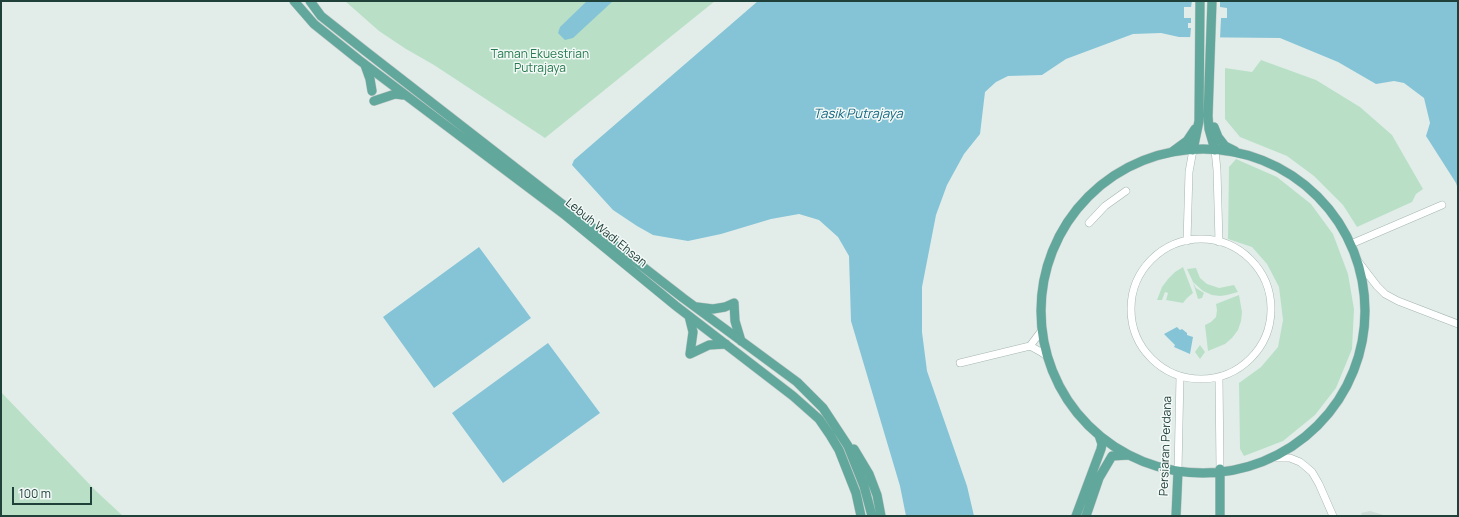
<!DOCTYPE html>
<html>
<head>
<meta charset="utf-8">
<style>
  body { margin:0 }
  #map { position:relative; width:1459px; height:517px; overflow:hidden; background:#e2ede9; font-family:Manrope,sans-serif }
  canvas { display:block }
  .frame { position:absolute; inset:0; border:2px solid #20403a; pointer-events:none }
  .scale { position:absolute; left:12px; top:487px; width:80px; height:18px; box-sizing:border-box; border:2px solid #20403a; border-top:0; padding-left:5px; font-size:12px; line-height:14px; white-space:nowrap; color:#20403a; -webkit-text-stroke:3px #f3f9f7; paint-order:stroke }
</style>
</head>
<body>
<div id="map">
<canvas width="1459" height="517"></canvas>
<div class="frame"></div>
<div class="scale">100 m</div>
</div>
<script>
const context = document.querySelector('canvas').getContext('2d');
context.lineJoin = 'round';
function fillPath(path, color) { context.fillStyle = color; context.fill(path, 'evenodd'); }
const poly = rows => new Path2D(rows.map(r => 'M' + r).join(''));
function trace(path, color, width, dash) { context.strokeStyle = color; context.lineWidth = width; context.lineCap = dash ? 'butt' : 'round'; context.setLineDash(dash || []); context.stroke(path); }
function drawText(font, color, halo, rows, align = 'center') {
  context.font = font + ' Manrope,sans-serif'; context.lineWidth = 3; context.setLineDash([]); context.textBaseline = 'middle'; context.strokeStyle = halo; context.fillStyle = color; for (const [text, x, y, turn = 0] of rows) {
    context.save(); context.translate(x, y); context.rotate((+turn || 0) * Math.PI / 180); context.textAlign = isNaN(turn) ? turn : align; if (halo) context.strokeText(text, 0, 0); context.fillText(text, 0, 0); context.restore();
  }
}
const built = poly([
  [1370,511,1387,516,1362,516,1361,513]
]);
const green = poly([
  [345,1,715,1,545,138,434,65,406,49,379,31],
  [1261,60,1316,80,1360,107,1392,135,1423,189,1416,194,1412,202,1357,227,1343,205,1314,176,1287,156,1240,137,1225,119,1225,68,1252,72],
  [1236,159,1277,177,1311,204,1333,234,1348,274,1354,309,1352,349,1336,388,1315,415,1283,441,1244,456,1240,449,1239,383,1261,367,1278,347,1283,320,1279,287,1267,264,1252,247,1228,239,1229,167],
  [1183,267,1193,293,1187,298,1183,303,1166,300,1168,293,1165,292,1162,300,1157,300,1162,287,1168,279,1175,272],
  [1196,268,1200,278,1207,284,1219,288,1234,285,1238,292,1227,295,1220,296,1212,295,1203,291,1193,282,1187,269],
  [1193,282,1196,288,1204,293,1202,298,1198,299],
  [1239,295,1242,312,1241,321,1238,330,1232,338,1225,344,1208,351,1205,325,1211,322,1216,317,1217,310,1216,304],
  [1200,345,1205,352,1200,359,1195,352],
  [1,392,96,491,123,516,1,516]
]);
const water = poly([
  [587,1,613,1,573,38,565,40,558,33,560,27],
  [758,1,1458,1,1458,189,1456,183,1426,136,1430,123,1424,98,1404,83,1394,81,1376,84,1338,62,1280,38,1179,37,1161,33,1133,34,1066,59,1042,75,1008,76,996,82,985,92,980,134,964,154,947,185,936,215,922,287,922,332,927,371,967,486,974,516,906,516,900,486,851,321,849,256,838,237,819,220,799,214,771,219,721,234,688,241,653,235,637,226,613,210,572,165,574,160],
  [479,247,531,318,434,388,383,317],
  [1177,327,1180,330,1182,329,1187,333,1187,335,1193,337,1190,354,1174,347,1175,345,1164,334],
  [548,343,600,413,503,483,452,413]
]);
const pier = poly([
  [1192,1,1220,1,1220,7,1227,8,1227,18,1221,18,1220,39,1190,39,1191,28,1188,28,1188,23,1191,23,1191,18,1184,18,1184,7,1191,7]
]);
const minor = poly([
  [1215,150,1217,170,1219,242],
  [1089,223,1105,206,1126,191],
  '1131 309a70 70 0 1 1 140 0a70 70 0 1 1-140 0Z',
  [1187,241,1189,172,1193,150],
  [1351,244,1442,205],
  [1357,260,1377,286,1385,294,1398,301,1458,324],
  [1030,346,1042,330],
  [960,363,1030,346,1041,352,1048,357],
  [1219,377,1220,469],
  [1270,458,1290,458,1300,462,1305,466,1312,472,1319,484,1333,516],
  [1178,471,1180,376]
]);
const major = poly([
  [294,1,314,24,359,60,565,215,676,306,793,396,819,419,830,435,839,450,856,493,861,516],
  [310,1,321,16,364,50,683,298,797,382,823,408,848,446,864,486,872,516],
  [1212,1,1208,116,1209,129,1215,150],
  [365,65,370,79,372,91],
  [374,101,395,94,403,95],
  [1214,127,1218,137,1225,146,1235,151],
  '1041 311a162 162 0 1 1 324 0a162 162 0 1 1-324 0Z',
  [1193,150,1199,121,1200,1],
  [1172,152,1187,141,1195,129],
  [697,307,713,309,725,307,734,303,735,321,741,341],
  [689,316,693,332,690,354],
  [690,354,709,345,726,344],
  [854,449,869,474,877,495,881,516],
  [1076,516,1101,449,1102,444,1099,435],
  [1086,516,1099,478,1112,456,1129,455],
  [1176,516,1178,471],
  [1220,516,1220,469]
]);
const parkNames = [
  ["Taman Ekuestrian",540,55],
  ["Putrajaya",540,69]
];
const streetNames = [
  ["Lebuh Wadi Ehsan",606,233,39],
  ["Persiaran Perdana",1166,446,-88]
];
const waterNames = [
  ["Tasik Putrajaya",858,114]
];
fillPath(built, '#d0ddd8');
fillPath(green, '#b9e0c7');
fillPath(water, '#85c4d7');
fillPath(pier, '#e2ede9');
trace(minor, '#a4b6b1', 8);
trace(major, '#c1cac8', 10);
trace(minor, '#fff', 7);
trace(major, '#62a79b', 9);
drawText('12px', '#277a4e', '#f3f9f7', parkNames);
drawText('12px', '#20403a', '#f3f9f7', streetNames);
drawText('italic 13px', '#156681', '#f3f9f7', waterNames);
</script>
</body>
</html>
